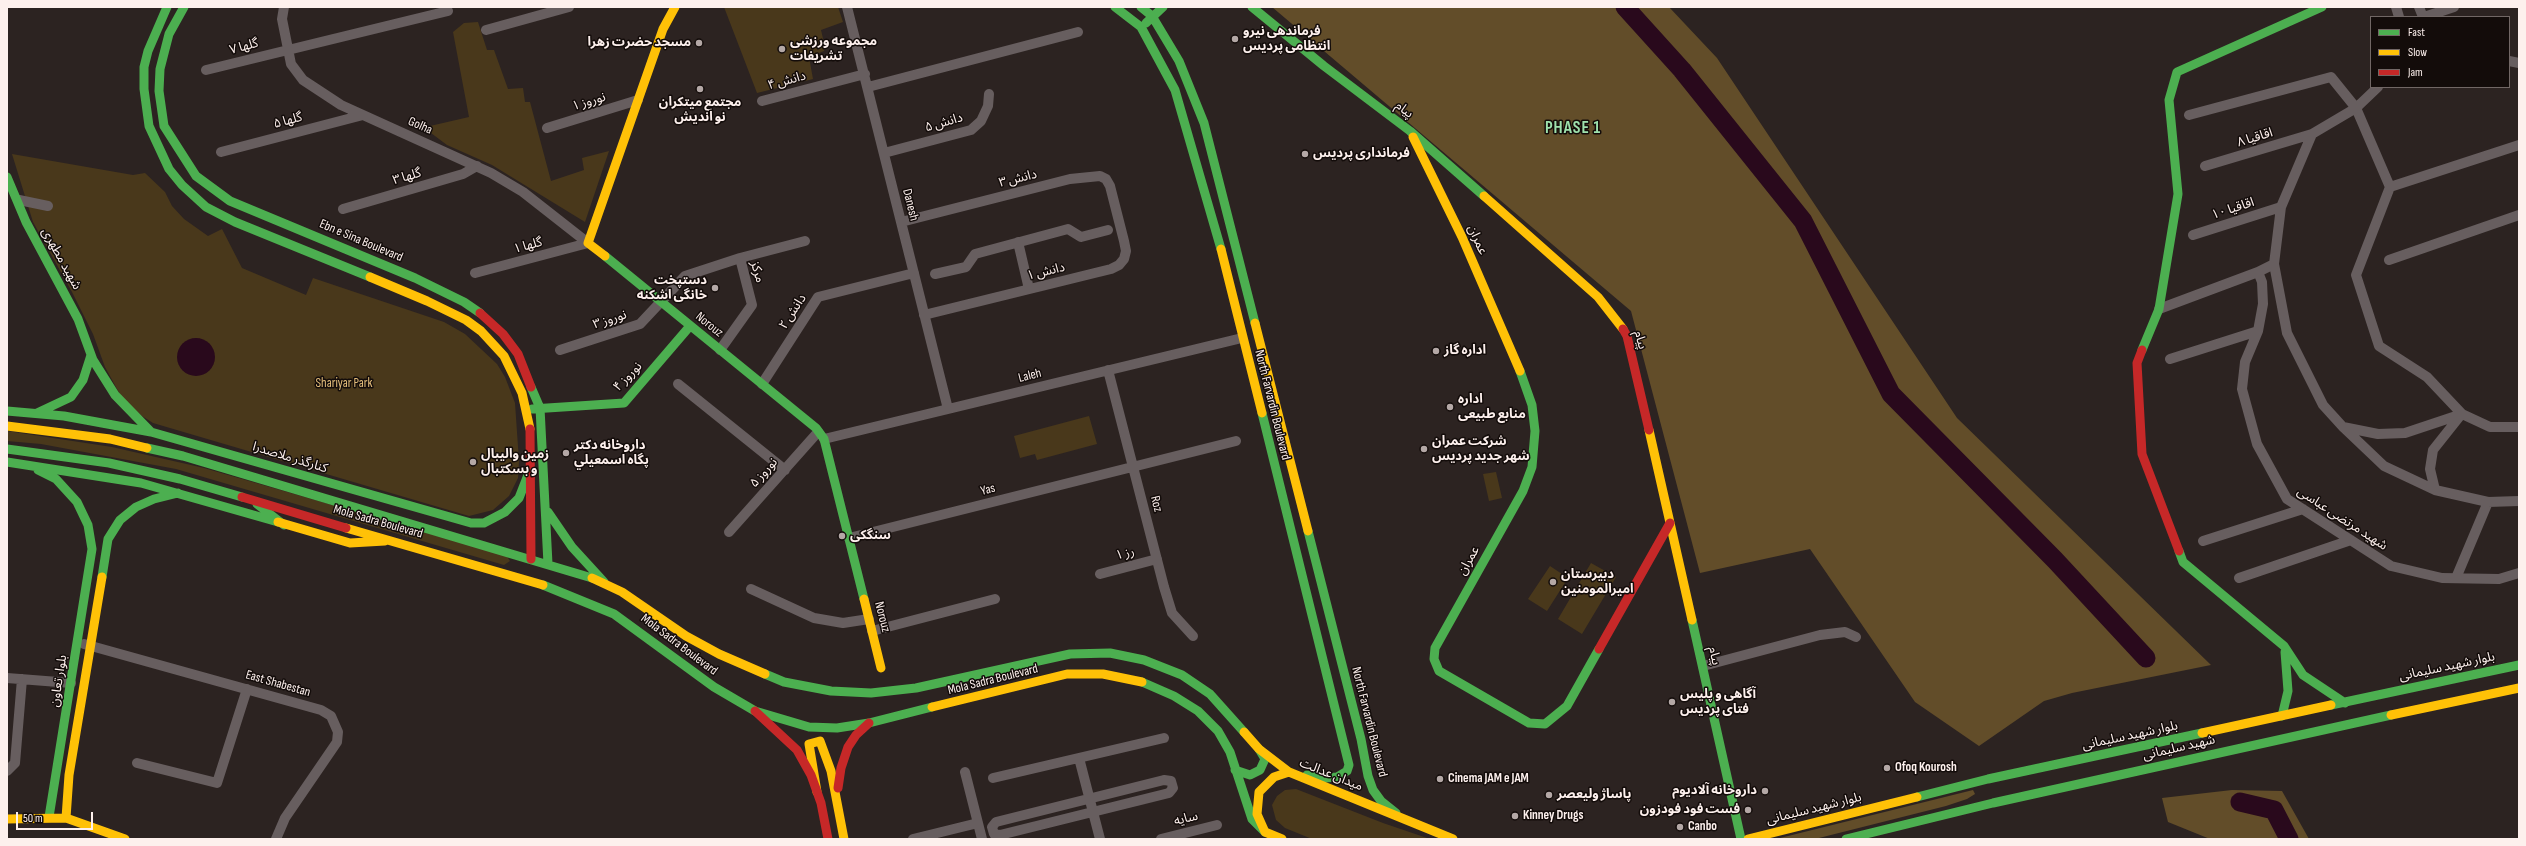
<!DOCTYPE html>
<html>
<head>
<meta charset="utf-8">
<style>
  body { margin:0 }
  #map { position:relative; width:2526px; height:846px; overflow:hidden; background:#2c2321; font-family:"Sofia Sans Condensed",sans-serif }
  canvas { display:block }
  .frame { position:absolute; inset:0; border:8px solid #fdf0ed; pointer-events:none }
  .legend { position:absolute; left:2370px; top:16px; width:140px; height:72px; box-sizing:border-box; background:#130c0a; border:1px solid #716765; margin:0; padding:5px 7px; list-style:none; font-size:12px; color:#fdf0ed }
  .legend li { display:flex; align-items:center; gap:8px; height:20px }
  .legend b { width:20px; border:1px solid #716765 }
  .scale { position:absolute; left:16px; top:812px; width:77px; height:18px; box-sizing:border-box; border:2px solid #fdf0ed; border-top:0; padding-left:5px; font-size:12px; line-height:14px; white-space:nowrap; color:#fdf0ed; -webkit-text-stroke:3px #130c0a; paint-order:stroke }
</style>
</head>
<body>
<div id="map">
<canvas width="2526" height="846"></canvas>
<div class="frame"></div>
<ul class="legend">
<li><b style="height:5px;background:#4caf50"></b>Fast</li>
<li><b style="height:5px;background:#ffc107"></b>Slow</li>
<li><b style="height:5px;background:#c62828"></b>Jam</li>
</ul>
<div class="scale">50 m</div>
</div>
<script>
const context = document.querySelector('canvas').getContext('2d');
context.lineJoin = 'round';
function fillPath(path, color) { context.fillStyle = color; context.fill(path, 'evenodd'); }
const poly = rows => new Path2D(rows.map(r => 'M' + r).join(''));
function trace(path, color, width, dash) { context.strokeStyle = color; context.lineWidth = width; context.lineCap = dash ? 'butt' : 'round'; context.setLineDash(dash || []); context.stroke(path); }
function drawText(font, color, halo, rows, align = 'center') {
  context.font = font + ' "Sofia Sans Condensed","Noto Sans Arabic",sans-serif'; context.lineWidth = 3; context.setLineDash([]); context.textBaseline = 'middle'; context.strokeStyle = halo; context.fillStyle = color; for (const [text, x, y, turn = 0] of rows) {
    context.save(); context.translate(x, y); context.rotate((+turn || 0) * Math.PI / 180); context.textAlign = isNaN(turn) ? turn : align; if (halo) context.strokeText(text, 0, 0); context.fillText(text, 0, 0); context.restore();
  }
}
const green = poly([
  [724,7,838,7,843,22,821,30,825,47,824,51,809,57,813,79,757,93],
  [478,22,487,50,494,50,508,89,523,88,525,102,530,102,551,181,584,170,582,158,609,151,585,222,492,165,447,145,431,133,430,126,469,117,453,32,464,23],
  [12,154,133,175,145,173,165,192,172,206,184,219,208,236,222,229,242,268,306,295,313,278,444,322,465,334,497,364,505,377,515,403,519,461,518,478,509,496,493,510,469,516,153,423,142,416,122,398,105,367,93,334,72,292,33,222],
  [1089,416,1097,444,1037,460,1035,454,1020,458,1014,436],
  [7,431,112,447,204,468,506,555,510,561,504,565,176,469,41,444,7,441],
  [1496,472,1502,498,1489,501,1483,474],
  [1591,563,1616,577,1582,634,1558,619],
  [1550,566,1568,578,1547,611,1528,599],
  [1296,789,1383,823,1430,839,1312,839,1285,828,1276,820,1272,805,1277,796,1285,790]
]);
const forest = poly([
  [1272,7,1669,7,1717,58,1957,418,2211,665,2072,693,2044,701,1979,746,1915,702,1810,549,1700,573,1631,311],
  [1973,790,1975,794,1967,799,1946,806,1815,839,1776,839],
  [2232,790,2282,791,2309,839,2210,839,2168,822,2162,798]
]);
const water = poly([
  '177 357a19 19 0 1 1 38 0a19 19 0 1 1-38 0Z'
]);
const river = poly([
  [1625,7,1682,70,1803,221,1891,394,2055,560,2146,658],
  [2240,802,2274,810,2289,839]
]);
const street = poly([
  [284,7,282,19,291,64,303,80,341,105,491,173,523,192,588,243],
  [847,7,948,409],
  [2396,7,2399,17],
  [2419,7,2423,17],
  [2424,17,2454,7],
  [486,30,569,7],
  [2509,61,2519,63],
  [206,70,448,11],
  [868,87,1078,32],
  [2378,87,2356,108,2312,134,2281,207,2274,264,2258,272,2262,282,2263,304,2258,331,2245,362,2242,389,2257,444,2287,499,2391,566,2442,578,2499,579,2519,573],
  [762,101,865,74],
  [2189,115,2331,77,2356,108,2390,187,2356,275,2379,346,2427,377,2462,414,2490,427,2519,427],
  [547,128,638,100],
  [221,152,363,115],
  [884,153,971,130,981,121,988,106,989,94],
  [2205,166,2312,134],
  [2390,187,2519,145],
  [19,200,48,206],
  [343,209,463,174,477,166],
  [901,222,1070,179,1100,176,1106,179,1110,186,1124,241,1126,251,1124,259,1119,265,1111,269,924,315],
  [2193,235,2281,207],
  [1018,242,1029,289],
  [2389,260,2519,215],
  [2274,264,2287,333,2323,405,2343,427,2384,466,2435,490,2488,502,2519,501],
  [475,273,588,243],
  [935,274,966,267,975,254,1068,229,1081,237,1108,230],
  [2159,309,2258,272],
  [560,350,640,324,685,276,740,258],
  [720,350,752,305,740,258,805,241],
  [2170,359,2258,331],
  [1108,370,1164,587,1172,613,1193,636],
  [678,384,785,470],
  [762,384,818,297,914,273],
  [2343,427,2378,434,2405,433,2462,414],
  [824,439,1242,338],
  [2435,490,2430,469,2433,450,2460,416],
  [729,532,818,432],
  [849,538,1236,441],
  [2203,541,2303,509],
  [1100,574,1157,559],
  [2239,578,2351,540],
  [2456,578,2488,502],
  [751,589,814,618,843,623,869,619],
  [872,631,995,599],
  [84,644,321,710,331,716,338,732,337,742,285,818,276,839],
  [1703,666,1820,635,1845,632,1856,637],
  [7,678,71,683],
  [1079,758,1100,839],
  [137,763,217,783,247,689],
  [7,771,15,763,22,679],
  [965,772,982,839],
  [993,778,1164,738],
  [1164,780,1171,781,1173,788,1169,793,1000,835,994,834,992,827,996,822,1164,780],
  [913,839,978,823],
  [1161,839,1217,825]
]);
const fast = poly([
  [167,7,148,51,144,67,144,89,149,126,169,169,182,185,206,207,235,222,370,277],
  [184,7,169,34,160,69,159,91,164,126,196,176,230,201,415,278,464,302,480,313],
  [1115,7,1141,27,1175,90,1221,249],
  [1141,7,1152,16,1179,61,1204,123,1255,323],
  [1252,7,1324,66,1410,131,1484,196],
  [1146,23,1163,7],
  [7,177,26,222,78,319,93,360,115,395,151,432],
  [605,256,816,428,824,439,864,599],
  [2142,350,2159,309,2178,194,2169,100,2177,72,2322,7],
  [1520,371,1532,405,1535,431,1532,467,1523,491,1435,648,1434,659,1439,671,1529,723,1545,724,1567,706,1599,649],
  [531,387,540,408,548,564],
  [532,409,624,403,690,326],
  [7,411,64,416,151,432,471,523,484,523,505,512,519,498,528,475],
  [37,413,71,397,83,380,91,355],
  [1262,413,1349,765,1347,771,1337,777,1325,778,1307,775],
  [147,448,183,456,592,578],
  [7,449,109,463,180,479,242,497],
  [7,462,141,483,278,522],
  [38,470,56,479,77,502,88,525,92,549,49,817],
  [257,504,284,525],
  [548,512,572,547,604,582],
  [1308,531,1361,739,1368,776,1373,790,1381,801,1396,813],
  [2179,551,2183,562,2284,646,2303,675,2345,703],
  [102,577,108,539,120,520,136,507,154,499,178,493],
  [543,585,614,614,714,687,755,711,809,727,837,728,869,723,932,707],
  [1692,620,1741,839],
  [765,674,784,682,831,691,871,693,916,688,1070,654,1110,653,1144,660,1182,675,1210,694,1244,732],
  [1142,682,1174,696,1198,711,1218,731,1230,752,1252,819,1265,832],
  [2331,705,2519,665],
  [2282,716,2288,691,2285,652],
  [1235,770,1250,775,1260,770,1265,759,1259,749],
  [1917,797,1988,779,2202,733],
  [1846,839,1993,803,2391,715]
]);
const slow = poly([
  [1413,137,1462,237,1520,371],
  [1484,196,1598,297,1623,329],
  [1221,249,1262,413],
  [605,256,588,243,663,29,675,7],
  [370,277,427,301,466,320,481,331,504,356,522,393,530,429],
  [1255,323,1308,531],
  [7,426,110,439,147,448],
  [1649,430,1692,620],
  [278,522,350,543,385,541],
  [346,528,543,585],
  [592,578,622,592,686,636,719,654,765,674],
  [864,599,881,668],
  [932,707,1067,674,1103,674,1142,682],
  [2391,715,2519,688],
  [1244,732,1259,749,1289,772],
  [2202,733,2331,705],
  [817,792,809,744,820,741,831,771,844,839],
  [66,818,69,775,102,577],
  [7,819,66,818,125,839],
  [1282,839,1265,832,1257,814,1259,792,1274,777,1289,772,1453,839],
  [1748,839,1917,797]
]);
const jam = poly([
  [480,313,503,334,518,354,531,387],
  [1623,329,1627,336,1649,430],
  [2142,350,2137,363,2142,454,2179,551],
  [530,429,531,559],
  [242,497,346,528],
  [1599,649,1670,523],
  [755,711,797,750,811,775,821,803,828,839],
  [838,788,841,768,848,747,856,735,869,723]
]);
const markers = [
  [1235,39,4,"#b4a8a6"],
  [699,43,4,"#b4a8a6"],
  [782,49,4,"#b4a8a6"],
  [700,89,4,"#b4a8a6"],
  [1305,154,4,"#b4a8a6"],
  [715,288,4,"#b4a8a6"],
  [1436,351,4,"#b4a8a6"],
  [1450,407,4,"#b4a8a6"],
  [1424,449,4,"#b4a8a6"],
  [566,453,4,"#b4a8a6"],
  [473,462,4,"#b4a8a6"],
  [842,536,4,"#b4a8a6"],
  [1553,582,4,"#b4a8a6"],
  [1672,702,4,"#b4a8a6"],
  [1887,768,4,"#b4a8a6"],
  [1440,779,4,"#b4a8a6"],
  [1765,791,4,"#b4a8a6"],
  [1549,795,4,"#b4a8a6"],
  [1748,810,4,"#b4a8a6"],
  [1515,816,4,"#b4a8a6"],
  [1680,827,4,"#b4a8a6"]
];
const poiNames = [
  ["فرماندهی نیرو",1243,32],
  ["انتظامی پردیس",1243,47],
  ["مجموعه ورزشی",790,42],
  ["تشریفات",790,57],
  ["مسجد حضرت زهرا",691,43,"right"],
  ["مجتمع میتکران",700,103,"center"],
  ["نو اندیش",700,118,"center"],
  ["فرمانداری پردیس",1313,154],
  ["دستپخت",707,281,"right"],
  ["خانگی اشکنه",707,296,"right"],
  ["اداره گاز",1444,351],
  ["اداره",1458,400],
  ["منابع طبیعی",1458,415],
  ["شرکت عمران",1432,442],
  ["شهر جدید پردیس",1432,457],
  ["داروخانه دكتر",574,446],
  ["پگاه اسمعيلي",574,461],
  ["زمین والیبال",481,455],
  ["و بسکتبال",481,470],
  ["سنگکی",850,536],
  ["دبیرستان",1561,575],
  ["امیرالمومنین",1561,590],
  ["آگاهی و پلیس",1680,695],
  ["فتای پردیس",1680,710],
  ["Ofoq Kourosh",1895,768],
  ["Cinema JAM e JAM",1448,779],
  ["داروخانه آلادیوم",1757,791,"right"],
  ["پاساژ ولیعصر",1557,795],
  ["فست فود فودزون",1740,810,"right"],
  ["Kinney Drugs",1523,816],
  ["Canbo",1688,827]
];
const streetNames = [
  ["گلها ۷",244,47,-15],
  ["دانش ۴",787,81,-15],
  ["نوروز ۱",589,102,-17],
  ["پیام",1404,110,37],
  ["گلها ۵",288,121,-15],
  ["دانش ۵",944,123,-16],
  ["Golha",420,126,24],
  ["اقاقیا ۸",2255,138,-17],
  ["گلها ۳",407,177,-16],
  ["دانش ۳",1018,179,-14],
  ["Danesh",910,205,76],
  ["اقاقیا ۱۰",2233,209,-18],
  ["عمران",1477,240,66],
  ["Ebn e Sina Boulevard",361,241,23],
  ["گلها ۱",528,246,-15],
  ["شهید مطهری",61,259,61],
  ["مرکز",757,272,75],
  ["دانش ۱",1046,272,-14],
  ["دانش ۲",793,312,-57],
  ["نوروز ۳",610,320,-18],
  ["Norouz",709,325,39],
  ["پیام",1640,340,73],
  ["Laleh",1030,376,-14],
  ["نوروز ۴",628,377,-46],
  ["North Farvardin Boulevard",1272,405,76],
  ["کنارگذر ملاصدرا",290,458,17],
  ["نوروز ۵",764,473,-48],
  ["Yas",988,490,-14],
  ["Roz",1156,504,76],
  ["شهید مرتضی عباسی",2342,519,33],
  ["Mola Sadra Boulevard",378,522,16],
  ["رز ۱",1125,554,-15],
  ["عمران",1469,561,-61],
  ["Norouz",882,617,76],
  ["Mola Sadra Boulevard",679,645,37],
  ["پیام",1714,656,77],
  ["بلوار شهید سلیمانی",2447,667,-12],
  ["Mola Sadra Boulevard",993,680,-14],
  ["بلوار تعاون",59,681,-81],
  ["East Shabestan",278,684,16],
  ["North Farvardin Boulevard",1369,722,76],
  ["بلوار شهید سلیمانی",2130,736,-12],
  ["شهید سلیمانی",2179,748,-13],
  ["میدان عدالت",1331,775,22],
  ["بلوار شهید سلیمانی",1814,809,-14],
  ["سایه",1186,819,-14]
];
const parkNames = [
  ["Shariyar Park",344,384]
];
const districtNames = [
  ["PHASE 1",1573,129]
];
fillPath(green, '#49381b');
fillPath(forest, '#624d29');
fillPath(water, '#29091c');
trace(river, '#29091c', 19);
trace(street, '#675e5f', 10);
trace(fast, '#4caf50', 9);
trace(slow, '#ffc107', 9);
trace(jam, '#c62828', 9);
for (const [x, y, r, color] of markers) { const dot = new Path2D(); dot.arc(x, y, r, 0, 2 * Math.PI); context.fillStyle = color; context.fill(dot); trace(dot, '#130c0a', 1.5); }
drawText('bold 13px', '#fdf0ed', '#130c0a', poiNames, 'left');
drawText('13px', '#fdf0ed', '#130c0a', streetNames);
drawText('13px', '#e7c07d', '#130c0a', parkNames);
context.letterSpacing = '1px';
drawText('bold 17px', '#9ee1ac', '#130c0a', districtNames);
context.letterSpacing = '0px';
</script>
</body>
</html>
